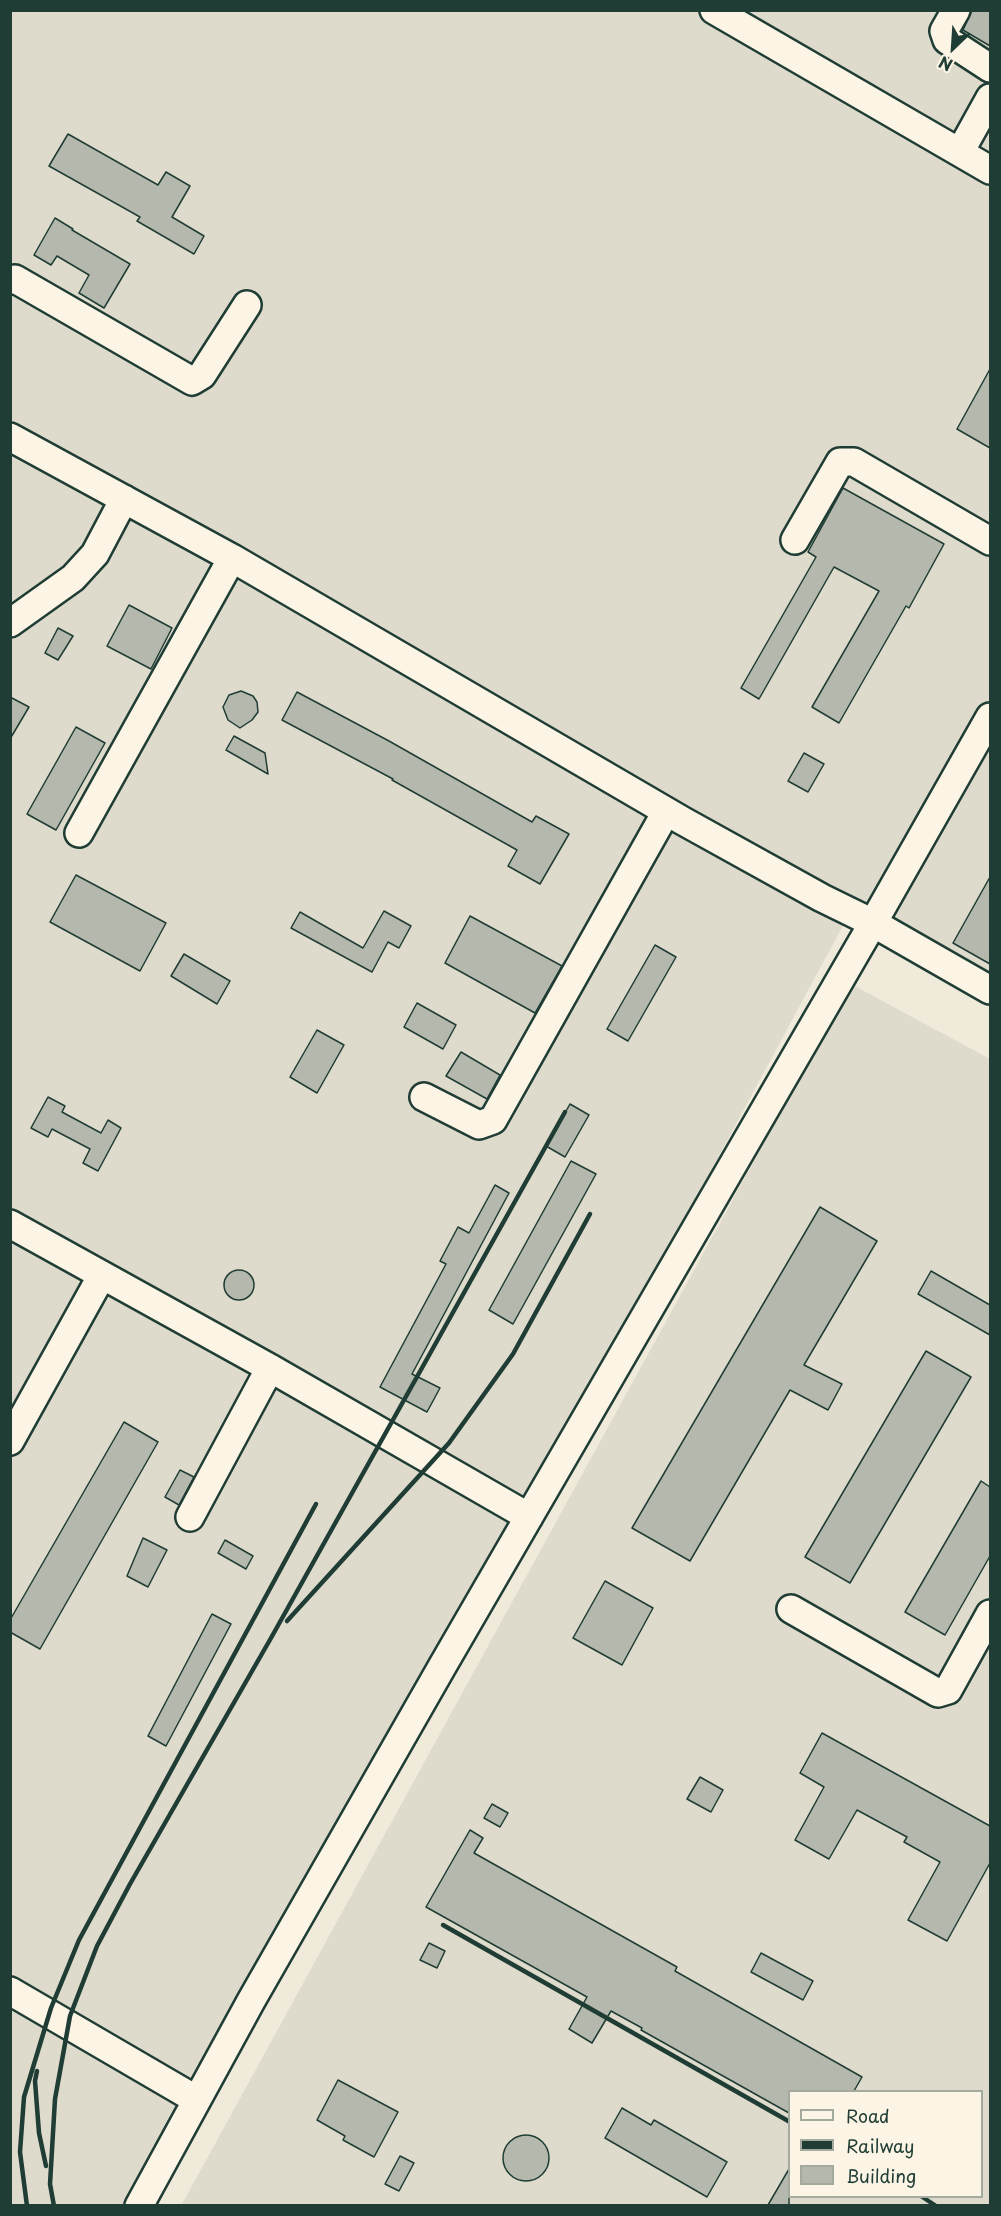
<!DOCTYPE html>
<html>
<head>
<meta charset="utf-8">
<style>
  body { margin:0 }
  #map { position:relative; width:1001px; height:2216px; overflow:hidden; background:#efeada; font-family:"Playpen Sans",sans-serif }
  canvas { display:block }
  .frame { position:absolute; inset:0; border:12px solid #1f3d34; pointer-events:none }
  .legend { position:absolute; left:788px; top:2090px; width:195px; height:108px; box-sizing:border-box; background:#fcf5e5; border:2px solid #a4ab9e; margin:0; padding:8px 10px; list-style:none; font-size:18px; color:#1f3d34 }
  .legend li { display:flex; align-items:center; gap:12px; height:30px }
  .legend b { width:30px; border:2px solid #a4ab9e }
  .north { position:absolute; left:923px; top:18px; width:60px; height:60px; -webkit-text-stroke:4px #fcf5e5; paint-order:stroke; rotate:205deg; font-size:16px; font-weight:700; line-height:24px; text-align:center; color:#1f3d34 }
  .north::after { content:''; display:block; margin:auto; width:21px; height:27px; background:#1f3d34; clip-path:polygon(50% 0,100% 100%,50% 72%,0 100%) }
</style>
</head>
<body>
<div id="map">
<canvas width="1001" height="2216"></canvas>
<div class="frame"></div>
<ul class="legend">
<li><b style="height:8px;background:#fcf5e5"></b>Road</li>
<li><b style="height:8px;background:#1f3d34"></b>Railway</li>
<li><b style="height:16px;background:#b5b9ad"></b>Building</li>
</ul>
<div class="north">N</div>
</div>
<script>
const context = document.querySelector('canvas').getContext('2d');
context.lineJoin = 'round';
function fillPath(path, color) { context.fillStyle = color; context.fill(path, 'evenodd'); }
const poly = rows => new Path2D(rows.map(r => 'M' + r).join(''));
function trace(path, color, width, dash) { context.strokeStyle = color; context.lineWidth = width; context.lineCap = dash ? 'butt' : 'round'; context.setLineDash(dash || []); context.stroke(path); }
const built = poly([
  [11,11,990,11,990,984,853,907,153,2205,11,2206],
  [851,984,990,1059,990,2205,181,2206],
  [790,2092,982,2092,982,2196,790,2196]
]);
const building = poly([
  [972,10,990,10,990,46,963,30,972,10],
  [68,134,158,185,166,172,190,186,172,217,204,236,194,254,137,221,140,217,49,166,68,134],
  [55,218,73,229,72,230,130,264,104,308,79,293,89,275,57,256,51,265,34,255,55,218],
  [990,369,990,448,957,429,990,369],
  [843,488,944,544,909,608,906,606,839,723,812,707,879,591,834,567,759,699,741,688,816,557,808,552,843,488],
  [129,605,172,628,151,669,107,646,129,605],
  [58,628,73,636,58,660,45,653,58,628],
  [241,691,253,696,257,702,258,712,252,720,240,728,228,720,223,707,229,695,241,691],
  [297,692,389,741,532,822,536,816,569,834,540,884,508,866,517,850,392,780,393,779,282,720,297,692],
  [10,697,29,707,10,739,10,697],
  [76,727,105,743,56,830,27,814,76,727],
  [234,736,265,753,268,774,226,750,234,736],
  [804,753,824,764,808,792,788,781,804,753],
  [76,875,166,923,140,971,50,922,76,875],
  [990,877,990,964,953,943,990,877],
  [384,911,411,926,399,948,388,942,372,972,291,928,300,912,363,948,384,911],
  [470,916,562,966,535,1013,445,963,470,916],
  [655,945,676,957,628,1041,607,1029,655,945],
  [184,954,230,981,217,1004,171,976,184,954],
  [417,1003,456,1025,443,1049,404,1027,417,1003],
  [317,1030,344,1045,317,1093,290,1077,317,1030],
  [461,1052,500,1075,487,1099,446,1076,461,1052],
  [48,1097,65,1106,62,1112,101,1133,108,1120,121,1128,98,1171,83,1163,90,1149,52,1129,48,1137,31,1128,48,1097],
  [570,1104,589,1115,565,1157,546,1146,570,1104],
  [571,1161,596,1174,513,1324,489,1310,571,1161],
  [495,1185,509,1193,412,1374,440,1388,427,1412,380,1387,446,1264,440,1261,458,1227,469,1233,495,1185],
  [820,1207,877,1241,804,1365,842,1384,828,1410,790,1390,690,1561,632,1528,820,1207],
  '224 1285a15 15 0 1 1 30 0a15 15 0 1 1-30 0Z',
  [931,1271,990,1305,990,1335,918,1294,931,1271],
  [926,1351,971,1377,850,1583,805,1557,926,1351],
  [124,1422,158,1442,40,1649,10,1632,10,1620,124,1422],
  [180,1470,194,1477,179,1505,165,1497,180,1470],
  [981,1481,990,1487,990,1556,945,1635,905,1612,981,1481],
  [143,1538,167,1550,148,1587,127,1576,143,1538],
  [225,1540,253,1556,246,1569,218,1553,225,1540],
  [605,1581,653,1608,622,1665,573,1638,605,1581],
  [212,1614,231,1624,166,1746,148,1736,212,1614],
  [822,1733,990,1826,990,1863,947,1941,908,1920,940,1862,904,1842,907,1837,857,1810,829,1859,795,1840,824,1787,800,1773,822,1733],
  [700,1777,723,1790,711,1812,687,1799,700,1777],
  [492,1804,508,1813,500,1827,484,1818,492,1804],
  [470,1830,483,1838,474,1853,677,1967,675,1971,862,2077,854,2091,789,2091,789,2113,641,2030,642,2028,611,2011,592,2043,569,2029,587,1997,426,1907,470,1830],
  [429,1943,445,1951,437,1968,420,1960,429,1943],
  [761,1953,813,1981,803,2000,751,1972,761,1953],
  [338,2080,398,2112,374,2157,343,2140,345,2136,317,2120,338,2080],
  [622,2108,651,2125,654,2120,727,2162,707,2197,605,2138,622,2108],
  '503 2158a23 23 0 1 1 46 0a23 23 0 1 1-46 0Z',
  [400,2156,414,2163,399,2191,385,2184,400,2156],
  [789,2169,789,2205,768,2205,789,2169]
]);
const minor = poly([
  [714,10,990,170],
  [956,10,944,31,947,40,990,68],
  [960,152,990,98],
  [10,280,15,279,192,381,202,375,247,305],
  [10,437,232,558,683,821,822,898,873,923,990,990],
  [795,540,840,462,854,462,990,541],
  [10,623,73,578,95,554,124,499],
  [79,833,232,558],
  [424,1097,479,1125,493,1120,666,812],
  [10,1224,270,1368,529,1517],
  [10,1441,102,1275],
  [190,1517,270,1368],
  [791,1609,938,1693,948,1690,990,1614],
  [10,1991,197,2100],
  [139,2206,251,2001,443,1665,873,923,990,717]
]);
const rail = poly([
  [287,1621,449,1443,513,1354,590,1214],
  [443,1925,790,2122],
  [37,2071,35,2081,39,2133,46,2166],
  [921,2196,936,2206],
  [27,2206,20,2152,24,2097,51,2008,79,1940,316,1504],
  [54,2206,50,2184,55,2099,70,2016,97,1946,130,1884,271,1638,565,1112]
]);
fillPath(built, '#dedbcc');
fillPath(building, '#b5b9ad');
trace(building, '#1f3d34', 1.5);
trace(minor, '#1f3d34', 32);
trace(minor, '#fcf5e5', 27);
trace(rail, '#1f3d34', 4.5);
</script>
</body>
</html>
